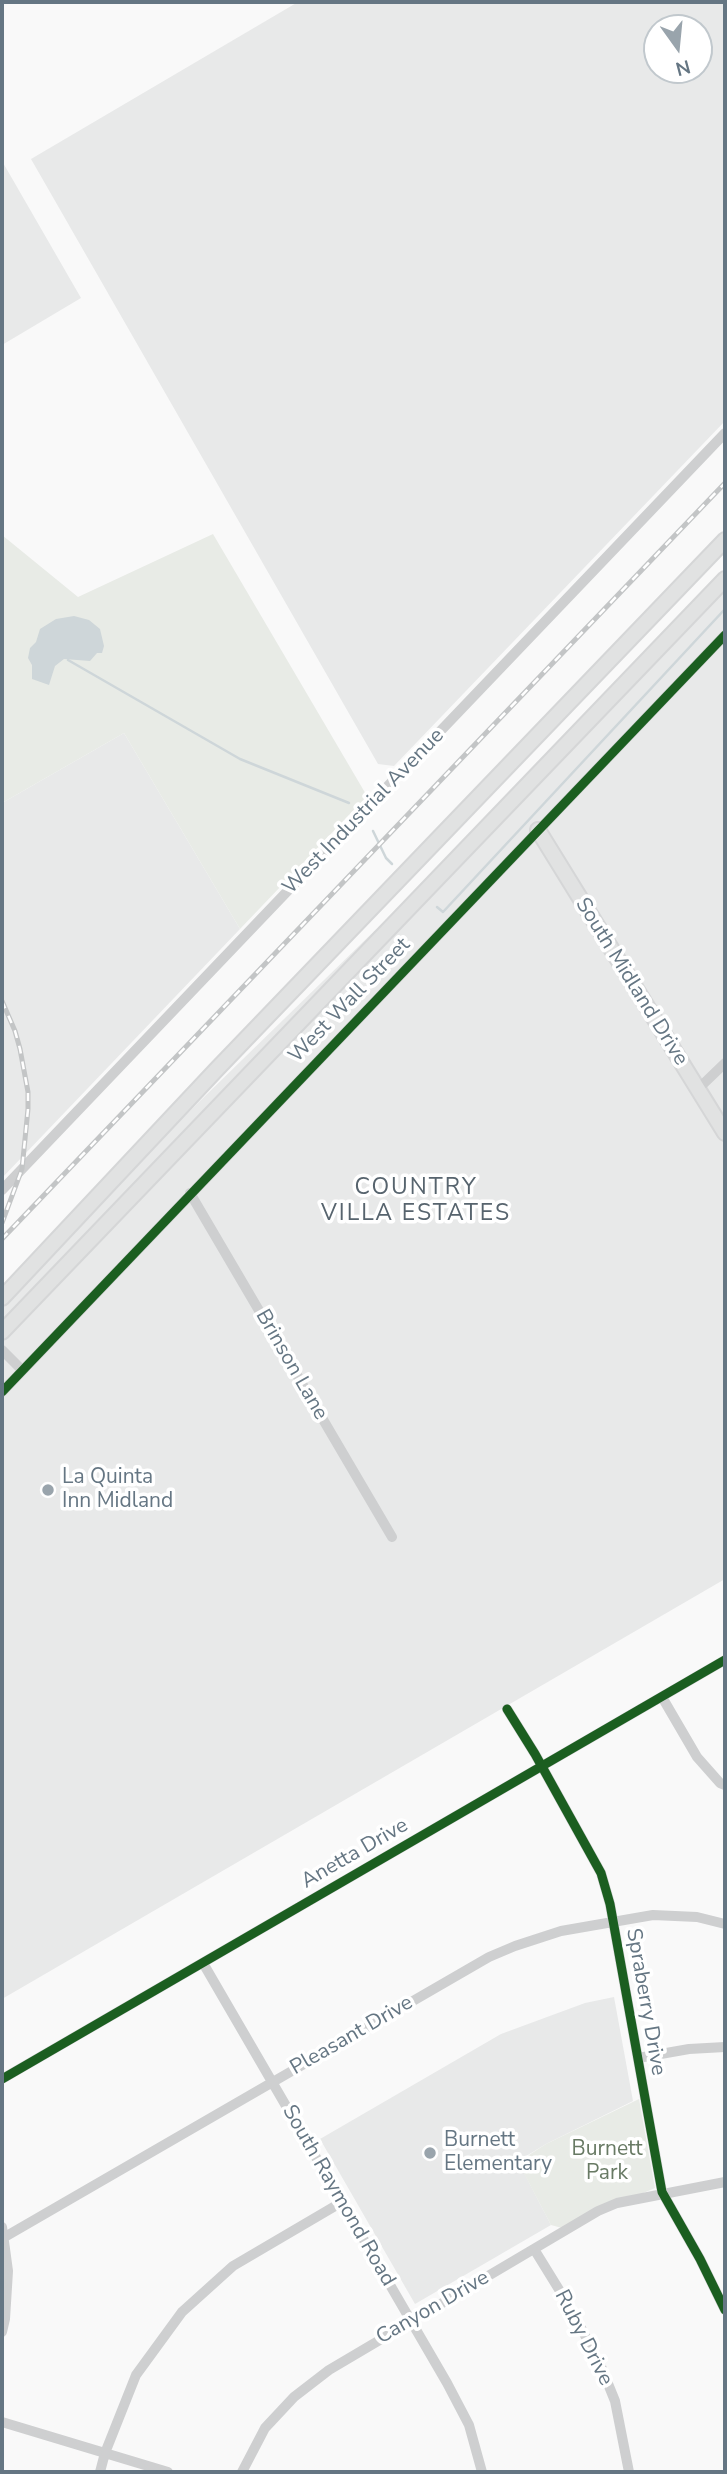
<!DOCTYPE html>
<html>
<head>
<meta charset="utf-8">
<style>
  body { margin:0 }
  #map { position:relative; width:727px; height:2474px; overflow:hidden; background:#f9f9f9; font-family:"Nunito Sans",sans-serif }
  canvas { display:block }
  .frame { position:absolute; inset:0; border:4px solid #657683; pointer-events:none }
  .north { position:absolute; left:643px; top:14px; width:70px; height:70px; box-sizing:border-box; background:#fff; border:2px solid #c1c8cd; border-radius:50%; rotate:165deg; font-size:19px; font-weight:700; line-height:28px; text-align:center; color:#657683 }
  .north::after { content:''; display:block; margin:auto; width:24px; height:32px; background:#99a4ac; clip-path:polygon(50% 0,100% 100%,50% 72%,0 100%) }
</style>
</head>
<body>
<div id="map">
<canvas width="727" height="2474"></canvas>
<div class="frame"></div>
<div class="north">N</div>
</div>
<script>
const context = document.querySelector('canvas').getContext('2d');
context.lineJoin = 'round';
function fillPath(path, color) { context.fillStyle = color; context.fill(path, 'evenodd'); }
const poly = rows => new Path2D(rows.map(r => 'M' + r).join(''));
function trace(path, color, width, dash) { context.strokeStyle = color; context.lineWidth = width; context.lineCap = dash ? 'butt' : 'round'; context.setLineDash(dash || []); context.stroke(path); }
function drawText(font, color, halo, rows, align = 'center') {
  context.font = font + ' "Nunito Sans",sans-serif'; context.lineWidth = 7; context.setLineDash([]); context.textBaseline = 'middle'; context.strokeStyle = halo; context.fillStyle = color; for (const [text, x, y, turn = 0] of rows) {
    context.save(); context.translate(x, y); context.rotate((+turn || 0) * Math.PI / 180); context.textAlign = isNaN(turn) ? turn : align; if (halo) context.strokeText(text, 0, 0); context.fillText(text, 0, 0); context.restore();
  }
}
const built = poly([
  [298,2,725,2,725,421,394,766,378,764,31,159],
  [699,28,699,70,657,70,657,28],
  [2,161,81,298,2,345],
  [725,589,725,1579,2,1999,2,1294],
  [124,733,240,929,2,1178,2,803],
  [614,1997,633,2101,546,2144,518,2161,551,2225,415,2304,320,2139,501,2034,585,2003]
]);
const green = poly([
  [213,534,367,796,240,929,124,733,2,803,2,535,78,597],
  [639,2099,655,2188,562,2228,551,2225,518,2162,546,2144]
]);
const water = poly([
  [74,616,89,620,100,629,104,646,102,653,97,653,90,661,64,659,55,666,49,685,32,679,32,665,28,658,30,648,36,642,40,629,56,619]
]);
const stream = poly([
  [68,660,240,759,349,803],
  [373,831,386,858,392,864],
  [437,907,443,912,725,609]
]);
const minor = poly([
  [698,1089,725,1063],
  [2,1190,725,433],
  [190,1193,392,1537],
  [2,1350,22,1370],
  [2,1392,725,635],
  [662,1697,697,1757,720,1783,725,1785],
  [507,1709,535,1754,601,1873,610,1904,662,2192,700,2259,725,2310],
  [203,1963,447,2383,469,2425,482,2472],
  [638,2058,689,2049,725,2047],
  [2,2079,725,1660],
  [2,2227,8,2271,5,2319,2,2332],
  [3,2238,489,1957,515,1946,561,1931,653,1915,697,1917,725,1924],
  [534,2249,571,2309,600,2364,615,2401,629,2472],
  [2,2422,168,2472],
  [100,2472,105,2453,136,2375,182,2312,233,2266,342,2202],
  [242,2472,265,2428,294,2397,329,2370,598,2211,617,2203,725,2182]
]);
const major = poly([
  [538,830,725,1133],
  [2,1298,216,1070,725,540],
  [2,1332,725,579]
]);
const rail = poly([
  [2,1001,15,1031,20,1049,28,1092,28,1109,22,1169,2,1223],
  [2,1239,725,483]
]);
const cycleway = poly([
  [2,1392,725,635],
  [507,1709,535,1754,601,1873,610,1904,662,2192,700,2259,725,2310],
  [2,2079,725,1660]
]);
const markers = [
  [48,1490,7,"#99a4ac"],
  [430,2153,7,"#99a4ac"]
];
const streetNames = [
  ["West Industrial Avenue",364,812,-46],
  ["South Midland Drive",631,982,58],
  ["West Wall Street",350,1001,-46],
  ["Brinson Lane",291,1365,60],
  ["Anetta Drive",355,1854,-30],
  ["Spraberry Drive",645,2002,80],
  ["Pleasant Drive",352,2036,-30],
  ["South Raymond Road",338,2196,60],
  ["Canyon Drive",433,2308,-30],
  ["Ruby Drive",583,2338,63]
];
const poiNames = [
  ["La Quinta",62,1478],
  ["Inn Midland",62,1502],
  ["Burnett",444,2141],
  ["Elementary",444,2165]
];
const parkNames = [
  ["Burnett",607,2150],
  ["Park",607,2174]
];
const neighbourhoodNames = [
  ["COUNTRY",416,1188],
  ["VILLA ESTATES",416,1214]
];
fillPath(built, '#e8e9e9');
fillPath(green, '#e8ebe6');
fillPath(water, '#ced6d9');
trace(stream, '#ced6d9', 2.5);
trace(major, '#d5d6d7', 18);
trace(minor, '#cecfd0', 10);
trace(major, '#e1e2e2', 14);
trace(rail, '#c3c5c6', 5);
trace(rail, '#fff', 2.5, [8]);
trace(cycleway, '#1b5e20', 9);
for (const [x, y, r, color] of markers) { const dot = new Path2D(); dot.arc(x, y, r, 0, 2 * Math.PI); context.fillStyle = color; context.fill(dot); trace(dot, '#fff', 2.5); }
drawText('21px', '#657683', '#fff', streetNames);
drawText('21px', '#657683', '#fff', poiNames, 'left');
drawText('21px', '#687a64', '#fff', parkNames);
context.letterSpacing = '2px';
drawText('23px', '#57646e', '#fff', neighbourhoodNames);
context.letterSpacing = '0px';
</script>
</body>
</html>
